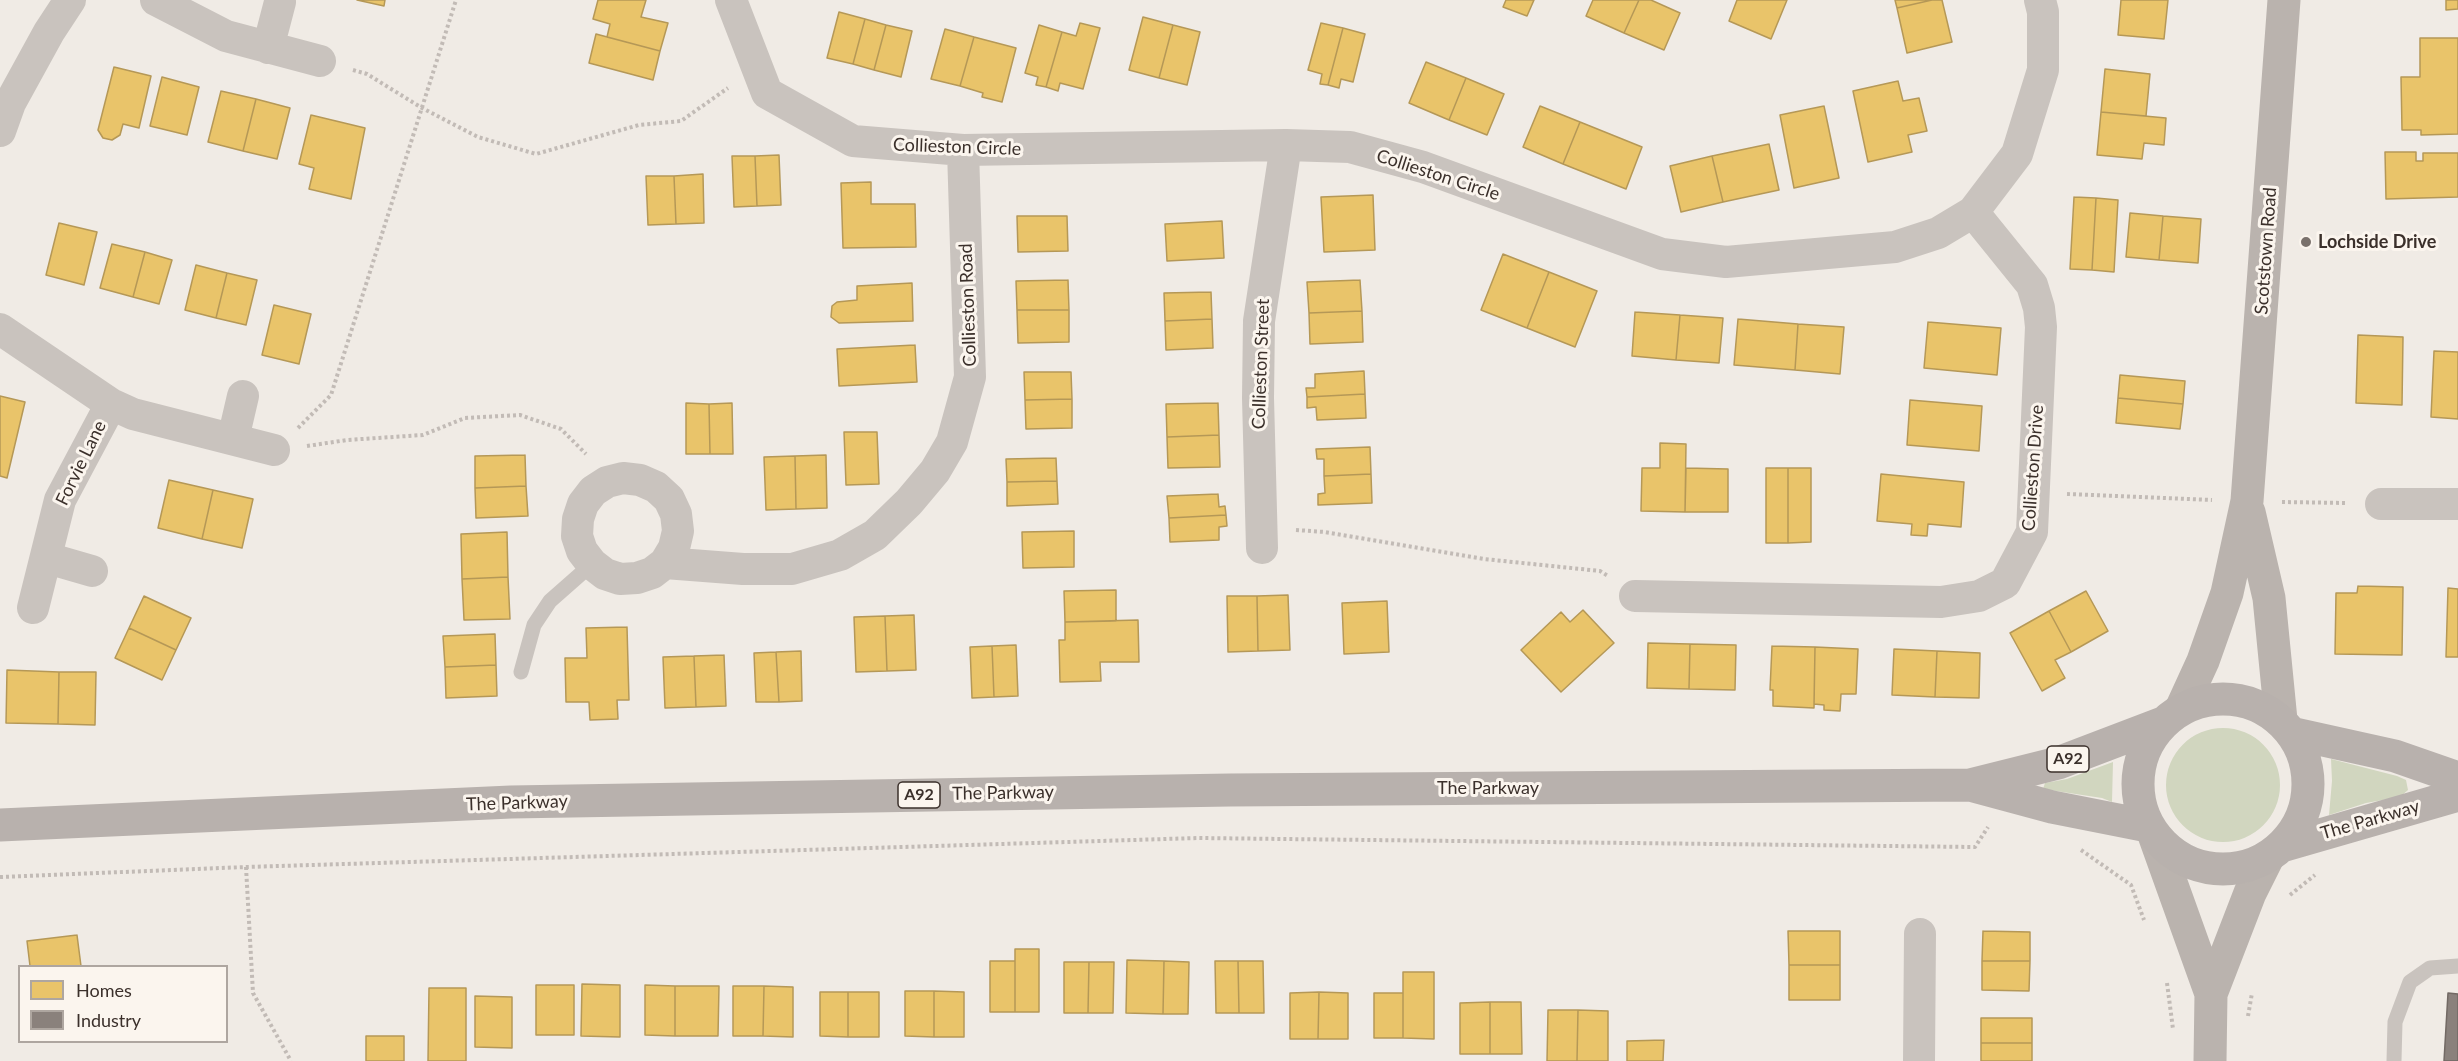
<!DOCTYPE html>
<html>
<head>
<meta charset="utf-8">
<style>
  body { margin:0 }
  #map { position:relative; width:2458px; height:1061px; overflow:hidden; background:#f0ebe5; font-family:Lato,sans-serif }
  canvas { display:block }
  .legend { position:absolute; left:18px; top:965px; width:210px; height:78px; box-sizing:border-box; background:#fbf5ee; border:2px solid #aea6a0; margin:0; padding:8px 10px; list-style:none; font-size:18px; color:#3b302b }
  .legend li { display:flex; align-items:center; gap:12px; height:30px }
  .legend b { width:30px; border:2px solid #aea6a0 }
</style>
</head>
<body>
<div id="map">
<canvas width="2458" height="1061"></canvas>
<ul class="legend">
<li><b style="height:16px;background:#e9c46a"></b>Homes</li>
<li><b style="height:16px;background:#8a817c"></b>Industry</li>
</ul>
</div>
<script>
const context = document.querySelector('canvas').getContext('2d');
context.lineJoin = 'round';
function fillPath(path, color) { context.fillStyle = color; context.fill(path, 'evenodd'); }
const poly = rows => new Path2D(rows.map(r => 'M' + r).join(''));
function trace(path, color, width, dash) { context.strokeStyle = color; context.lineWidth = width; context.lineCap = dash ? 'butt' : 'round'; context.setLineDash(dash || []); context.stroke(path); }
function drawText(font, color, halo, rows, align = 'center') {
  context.font = font + ' Lato,sans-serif'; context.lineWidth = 6; context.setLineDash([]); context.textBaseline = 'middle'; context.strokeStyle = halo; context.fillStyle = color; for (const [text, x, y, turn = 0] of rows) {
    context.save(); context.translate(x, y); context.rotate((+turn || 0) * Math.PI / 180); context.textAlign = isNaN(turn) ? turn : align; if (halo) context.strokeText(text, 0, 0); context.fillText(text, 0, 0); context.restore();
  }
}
const green = poly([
  '2166 785a57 57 0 1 1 114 0a57 57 0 1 1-114 0Z',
  [2331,759,2397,776,2406,780,2408,790,2400,797,2366,803,2329,815,2332,781],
  [2113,762,2112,802,2102,798,2043,789,2045,783,2067,779]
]);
const homes = poly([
  [357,0,385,0,384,6,357,0],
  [598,0,646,0,641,17,668,23,660,51,607,37,610,24,593,19,598,0],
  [1506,0,1534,0,1527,16,1503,7,1506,0],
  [1593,0,1639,0,1624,33,1586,16,1593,0],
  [1639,0,1651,0,1680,13,1664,50,1624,33,1639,0],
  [1737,0,1787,0,1771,39,1729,21,1737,0],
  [1895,0,1932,0,1897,8,1895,0],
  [1932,0,1942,0,1952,42,1907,53,1897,8,1932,0],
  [2121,0,2168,0,2164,39,2118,35,2121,0],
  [2446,0,2458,0,2458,9,2446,10,2446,0],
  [839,12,865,19,853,64,827,58,839,12],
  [1143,17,1173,25,1159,78,1129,70,1143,17],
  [865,19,886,25,874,70,853,64,865,19],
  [1080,23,1100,28,1083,89,1060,83,1058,91,1046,87,1062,32,1076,36,1080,23],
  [1321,23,1343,28,1328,85,1320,84,1322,74,1308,70,1321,23],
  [886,25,912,31,901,77,874,70,886,25],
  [1039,25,1062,32,1046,87,1036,85,1038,77,1025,73,1039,25],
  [1173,25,1200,32,1187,85,1159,78,1173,25],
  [1343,28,1365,34,1353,82,1341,79,1339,88,1328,85,1343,28],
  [945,29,974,37,960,86,931,79,945,29],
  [596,34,660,51,653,80,589,63,596,34],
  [974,37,1016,48,1002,102,982,97,983,93,960,86,974,37],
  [2420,38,2458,38,2458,134,2421,135,2421,130,2402,130,2401,77,2420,77,2420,38],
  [1426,62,1466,78,1449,120,1409,103,1426,62],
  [114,67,151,76,139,128,123,124,120,135,112,140,103,138,98,130,114,67],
  [2105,69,2150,74,2146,116,2101,112,2105,69],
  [162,77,199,87,187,135,150,126,162,77],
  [1466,78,1504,94,1487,135,1449,120,1466,78],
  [1898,81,1903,101,1919,98,1927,131,1908,135,1912,152,1868,162,1853,91,1898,81],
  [221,91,256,99,243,151,208,142,221,91],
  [256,99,290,108,277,159,243,151,256,99],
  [1540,106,1580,122,1563,164,1523,147,1540,106],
  [1824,106,1839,178,1794,188,1780,115,1824,106],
  [2101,112,2166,118,2164,145,2144,143,2142,159,2097,155,2101,112],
  [311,115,365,128,351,199,309,189,314,168,299,164,311,115],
  [1580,122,1642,147,1626,189,1563,164,1580,122],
  [1769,144,1779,190,1723,202,1712,156,1769,144],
  [2385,152,2416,152,2416,161,2423,161,2423,153,2458,153,2458,197,2386,199,2385,152],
  [779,155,781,205,757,206,755,156,779,155],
  [732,156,755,156,757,206,734,207,732,156],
  [1712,156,1723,202,1681,212,1670,166,1712,156],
  [703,174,704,223,676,224,674,176,703,174],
  [646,176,674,176,676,224,648,225,646,176],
  [871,182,871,204,915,204,916,247,843,248,841,183,871,182],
  [1373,195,1375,250,1324,252,1321,197,1373,195],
  [2074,197,2096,198,2092,270,2070,269,2074,197],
  [2096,198,2118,200,2114,272,2092,270,2096,198],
  [2130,213,2163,216,2159,260,2126,257,2130,213],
  [1017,216,1067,216,1068,251,1018,252,1017,216],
  [2163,216,2201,219,2198,263,2159,260,2163,216],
  [1222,221,1224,258,1167,261,1165,224,1222,221],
  [59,223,97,232,84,285,46,275,59,223],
  [112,244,145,252,133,297,100,288,112,244],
  [145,252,172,260,159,304,133,297,145,252],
  [1503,254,1549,272,1527,328,1481,310,1503,254],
  [196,265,227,273,216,318,185,310,196,265],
  [1549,272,1597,291,1575,347,1527,328,1549,272],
  [227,273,257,280,246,325,216,318,227,273],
  [1068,280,1069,310,1017,310,1016,281,1068,280],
  [1360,280,1362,311,1309,313,1307,282,1360,280],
  [912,283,913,321,839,323,831,317,832,306,837,302,857,300,857,286,912,283],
  [1211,292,1212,319,1165,321,1164,293,1211,292],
  [274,305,311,314,299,364,262,355,274,305],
  [1017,310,1069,310,1069,342,1018,343,1017,310],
  [1362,311,1363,342,1310,344,1309,313,1362,311],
  [1635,312,1680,315,1676,360,1632,356,1635,312],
  [1680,315,1723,318,1719,363,1676,360,1680,315],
  [1212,319,1213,348,1166,350,1165,321,1212,319],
  [1738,319,1798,324,1795,370,1734,365,1738,319],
  [1928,322,2001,328,1997,375,1924,368,1928,322],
  [1798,324,1844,327,1840,374,1795,370,1798,324],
  [2358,335,2403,337,2402,405,2356,403,2358,335],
  [915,345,917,382,839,386,837,349,915,345],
  [2434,351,2458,352,2458,419,2431,417,2434,351],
  [1364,371,1365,394,1307,397,1306,388,1315,388,1315,374,1364,371],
  [1024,372,1071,372,1072,399,1025,400,1024,372],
  [2120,375,2185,381,2183,404,2118,398,2120,375],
  [1365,394,1366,418,1317,420,1316,407,1307,408,1307,397,1365,394],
  [0,396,25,402,7,478,0,476,0,396],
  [2118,398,2183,404,2180,429,2116,423,2118,398],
  [1072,399,1072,428,1026,429,1025,400,1072,399],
  [1910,400,1982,406,1979,451,1907,445,1910,400],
  [686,403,709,404,710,454,686,454,686,403],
  [732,403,733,454,710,454,709,404,732,403],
  [1218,403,1219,435,1167,437,1166,404,1218,403],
  [844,432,877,432,879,484,846,485,844,432],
  [1219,435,1220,467,1168,468,1167,437,1219,435],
  [1660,443,1686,444,1685,512,1641,511,1642,468,1660,468,1660,443],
  [1370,447,1371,474,1324,476,1324,459,1317,459,1316,449,1370,447],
  [525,455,526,486,475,488,475,456,525,455],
  [826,455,827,508,796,509,795,456,826,455],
  [795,456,796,509,766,510,764,457,795,456],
  [1056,458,1057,481,1007,482,1006,459,1056,458],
  [1686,468,1728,469,1728,512,1685,512,1686,468],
  [1766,468,1788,468,1788,543,1766,543,1766,468],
  [1788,468,1811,468,1811,542,1788,543,1788,468],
  [1371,474,1372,503,1318,505,1318,494,1325,493,1324,476,1371,474],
  [1881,474,1964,482,1961,527,1928,524,1927,536,1911,535,1912,524,1877,521,1881,474],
  [169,480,213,490,202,539,158,528,169,480],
  [1057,481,1058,504,1007,506,1007,482,1057,481],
  [526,486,528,516,476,518,475,488,526,486],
  [213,490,253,499,242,548,202,539,213,490],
  [1218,494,1219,507,1225,506,1226,515,1169,518,1167,496,1218,494],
  [1226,515,1227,526,1219,527,1219,540,1170,542,1169,518,1226,515],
  [1074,531,1074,567,1023,568,1022,532,1074,531],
  [507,532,508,577,462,579,461,534,507,532],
  [508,577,510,619,464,620,462,579,508,577],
  [2358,586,2403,587,2402,655,2335,654,2336,593,2357,593,2358,586],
  [2448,588,2458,589,2458,657,2446,657,2448,588],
  [1116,590,1116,621,1065,622,1064,591,1116,590],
  [2086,591,2108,631,2071,652,2049,611,2086,591],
  [1288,595,1290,650,1258,651,1257,596,1288,595],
  [144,596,191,618,176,650,129,628,144,596],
  [1227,596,1257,596,1258,651,1228,652,1227,596],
  [1387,601,1389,652,1344,654,1342,603,1387,601],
  [1583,610,1614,643,1561,692,1521,650,1561,612,1570,622,1583,610],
  [2049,611,2071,652,2055,660,2065,678,2042,691,2010,633,2049,611],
  [914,615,916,670,887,671,885,616,914,615],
  [885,616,887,671,856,672,854,617,885,616],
  [1138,620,1139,662,1100,662,1101,681,1060,682,1059,640,1065,640,1065,622,1138,620],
  [627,627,629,700,617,700,618,719,590,720,589,702,566,702,565,658,587,658,586,628,627,627],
  [129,628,176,650,162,680,115,658,129,628],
  [495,634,496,665,445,667,443,636,495,634],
  [1648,643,1690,644,1689,689,1647,688,1648,643],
  [1690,644,1736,645,1735,690,1689,689,1690,644],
  [1016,645,1018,696,994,697,992,646,1016,645],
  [992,646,994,697,972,698,970,647,992,646],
  [1772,646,1815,647,1814,708,1773,706,1773,690,1770,690,1772,646],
  [1815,647,1858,649,1856,694,1841,694,1840,711,1824,710,1824,705,1814,704,1815,647],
  [1894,649,1937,651,1935,697,1892,695,1894,649],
  [801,651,802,701,779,702,776,652,801,651],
  [1937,651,1980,653,1979,698,1935,697,1937,651],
  [776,652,779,702,756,702,754,653,776,652],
  [724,655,726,706,696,707,694,656,724,655],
  [694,656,696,707,665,708,663,657,694,656],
  [496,665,497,696,446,698,445,667,496,665],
  [7,670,59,672,58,724,6,723,7,670],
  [59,672,96,672,95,725,58,724,59,672],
  [1788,931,1840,931,1840,965,1789,965,1788,931],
  [1983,931,2030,932,2030,961,1982,961,1983,931],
  [77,935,81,966,30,966,27,941,77,935],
  [1015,949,1039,949,1039,1012,1015,1012,1015,949],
  [1127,960,1164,961,1163,1014,1126,1013,1127,960],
  [990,961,1015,961,1015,1012,990,1012,990,961],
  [1164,961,1189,962,1188,1014,1163,1014,1164,961],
  [1215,961,1238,961,1239,1013,1216,1013,1215,961],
  [1238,961,1263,961,1264,1013,1239,1013,1238,961],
  [1982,961,2030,961,2029,991,1982,990,1982,961],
  [1064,962,1089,962,1088,1013,1064,1013,1064,962],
  [1089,962,1114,962,1113,1013,1088,1013,1089,962],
  [1789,965,1840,965,1840,1000,1789,1000,1789,965],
  [1403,972,1434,972,1434,1039,1403,1038,1403,972],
  [582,984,620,985,620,1037,581,1036,582,984],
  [536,985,574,985,574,1035,536,1035,536,985],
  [645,985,675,986,675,1036,645,1035,645,985],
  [675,986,719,986,718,1036,675,1036,675,986],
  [733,986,764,986,763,1036,733,1036,733,986],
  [764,986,793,987,793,1037,763,1036,764,986],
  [429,988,466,988,466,1061,428,1061,429,988],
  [905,991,934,991,934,1037,905,1036,905,991],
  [934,991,964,992,964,1037,934,1037,934,991],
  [820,992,848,992,848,1037,820,1036,820,992],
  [848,992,879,992,879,1037,848,1037,848,992],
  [1319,992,1318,1039,1290,1039,1290,993,1319,992],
  [1319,992,1348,993,1348,1039,1318,1039,1319,992],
  [1374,993,1403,993,1403,1038,1374,1038,1374,993],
  [475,996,512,997,512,1048,475,1047,475,996],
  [1490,1002,1490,1054,1460,1054,1460,1003,1490,1002],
  [1490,1002,1521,1002,1522,1054,1490,1054,1490,1002],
  [1548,1010,1578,1010,1577,1061,1547,1061,1548,1010],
  [1578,1010,1608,1011,1608,1061,1577,1061,1578,1010],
  [1981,1018,2032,1018,2032,1043,1981,1043,1981,1018],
  [366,1036,404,1036,404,1061,366,1061,366,1036],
  [1664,1040,1663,1061,1627,1061,1627,1041,1664,1040],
  [1981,1043,2032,1043,2032,1061,1981,1061,1981,1043]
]);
const industry = poly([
  [2448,993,2458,994,2458,1061,2444,1061,2448,993]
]);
const path = poly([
  [353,70,367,74,422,108,478,137,536,154,639,125,681,121,728,88],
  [298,428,331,395,456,0],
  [307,446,347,440,423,435,465,418,520,415,561,429,586,454],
  [2067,494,2212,500],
  [2282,502,2347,503],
  [1296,530,1325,532,1484,559,1600,571,1608,576],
  [2081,850,2131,885,2144,920],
  [246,867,253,993,291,1061],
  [0,877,246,867,1198,838,1975,847,1988,827],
  [2290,895,2315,875],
  [2167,983,2173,1029],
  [2248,1016,2252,993]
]);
const service = poly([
  [521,672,534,625,550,601,592,564],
  [2394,1061,2395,1022,2410,982,2430,968,2458,966]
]);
const minor = poly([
  [156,0,226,36,320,61],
  [731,0,767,93,853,141,963,150,1286,145,1350,147,1423,167,1662,254,1726,262,1895,247,1938,233,1973,212,2017,154,2043,70,2043,12,2040,0],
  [268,48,280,2],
  [0,131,10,103,49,32,70,0],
  [0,329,111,404,133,414,274,450],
  [233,439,243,396],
  [2381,504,2458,504],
  [1262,548,1258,398,1259,321,1286,145],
  [47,558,92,571],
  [665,563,674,548,678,531,676,514,669,499,656,487,640,480,623,478,607,482,593,491,583,504,578,519,577,536,582,551,592,564,605,574,620,579,637,578,652,573,665,563,743,569,792,569,840,555,875,535,909,502,935,471,952,442,970,377,963,150],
  [1635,596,1941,602,1979,596,2005,583,2032,532,2041,327,2039,308,2032,285,1973,212],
  [33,608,60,500,111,404],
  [1919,1061,1920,934]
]);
const secondary = poly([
  [2249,512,2269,598,2281,720],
  [2181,709,2203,661,2227,593,2247,501,2284,0],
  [2154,835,2211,994],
  [2210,1061,2211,994,2250,893,2268,857]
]);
const primary = poly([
  '2138 784a85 85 0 1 1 170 0a85 85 0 1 1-170 0Z',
  [2291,733,2395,756,2458,778],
  [1974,786,2052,807,2148,826],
  [0,825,511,802,1230,790,1970,785,2058,763,2163,723],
  [2282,846,2458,795]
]);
const markers = [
  [2306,242,6,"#7a716c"]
];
const shields = [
  [2068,759,42],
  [919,795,42]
];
const shieldNames = [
  ["A92",2068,759],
  ["A92",919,795]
];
const streetNames = [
  ["Collieston Circle",957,147,2],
  ["Collieston Circle",1438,175,18],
  ["Scotstown Road",2266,251,-86],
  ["Collieston Road",968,305,-92],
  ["Collieston Street",1261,364,-88],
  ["Forvie Lane",81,463,-64],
  ["Collieston Drive",2033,468,-86],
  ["The Parkway",1488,788],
  ["The Parkway",1003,793,-1],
  ["The Parkway",517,803,-2],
  ["The Parkway",2370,820,-16]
];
const poiNames = [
  ["Lochside Drive",2318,242]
];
fillPath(green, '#d1d6bf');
fillPath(homes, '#e9c46a');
trace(homes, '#b59857', 1.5);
fillPath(industry, '#8a817c');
trace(industry, '#726964', 1.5);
trace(path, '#c2bbb6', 4, [3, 3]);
trace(service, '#c9c3be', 15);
trace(minor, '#c9c3be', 32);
trace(secondary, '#bab3ae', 33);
trace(primary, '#b8b1ad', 33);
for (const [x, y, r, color] of markers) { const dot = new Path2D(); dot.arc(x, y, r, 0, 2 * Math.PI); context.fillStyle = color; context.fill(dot); trace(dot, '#fbf5ee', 2); }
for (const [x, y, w] of shields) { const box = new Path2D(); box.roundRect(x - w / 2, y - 13, w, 26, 4.5); context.fillStyle = '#fbf5ee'; context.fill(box); trace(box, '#3b302b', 1.5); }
drawText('bold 16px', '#3b302b', null, shieldNames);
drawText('18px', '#3b302b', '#fbf5ee', streetNames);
drawText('bold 18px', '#3b302b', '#fbf5ee', poiNames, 'left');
</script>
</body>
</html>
